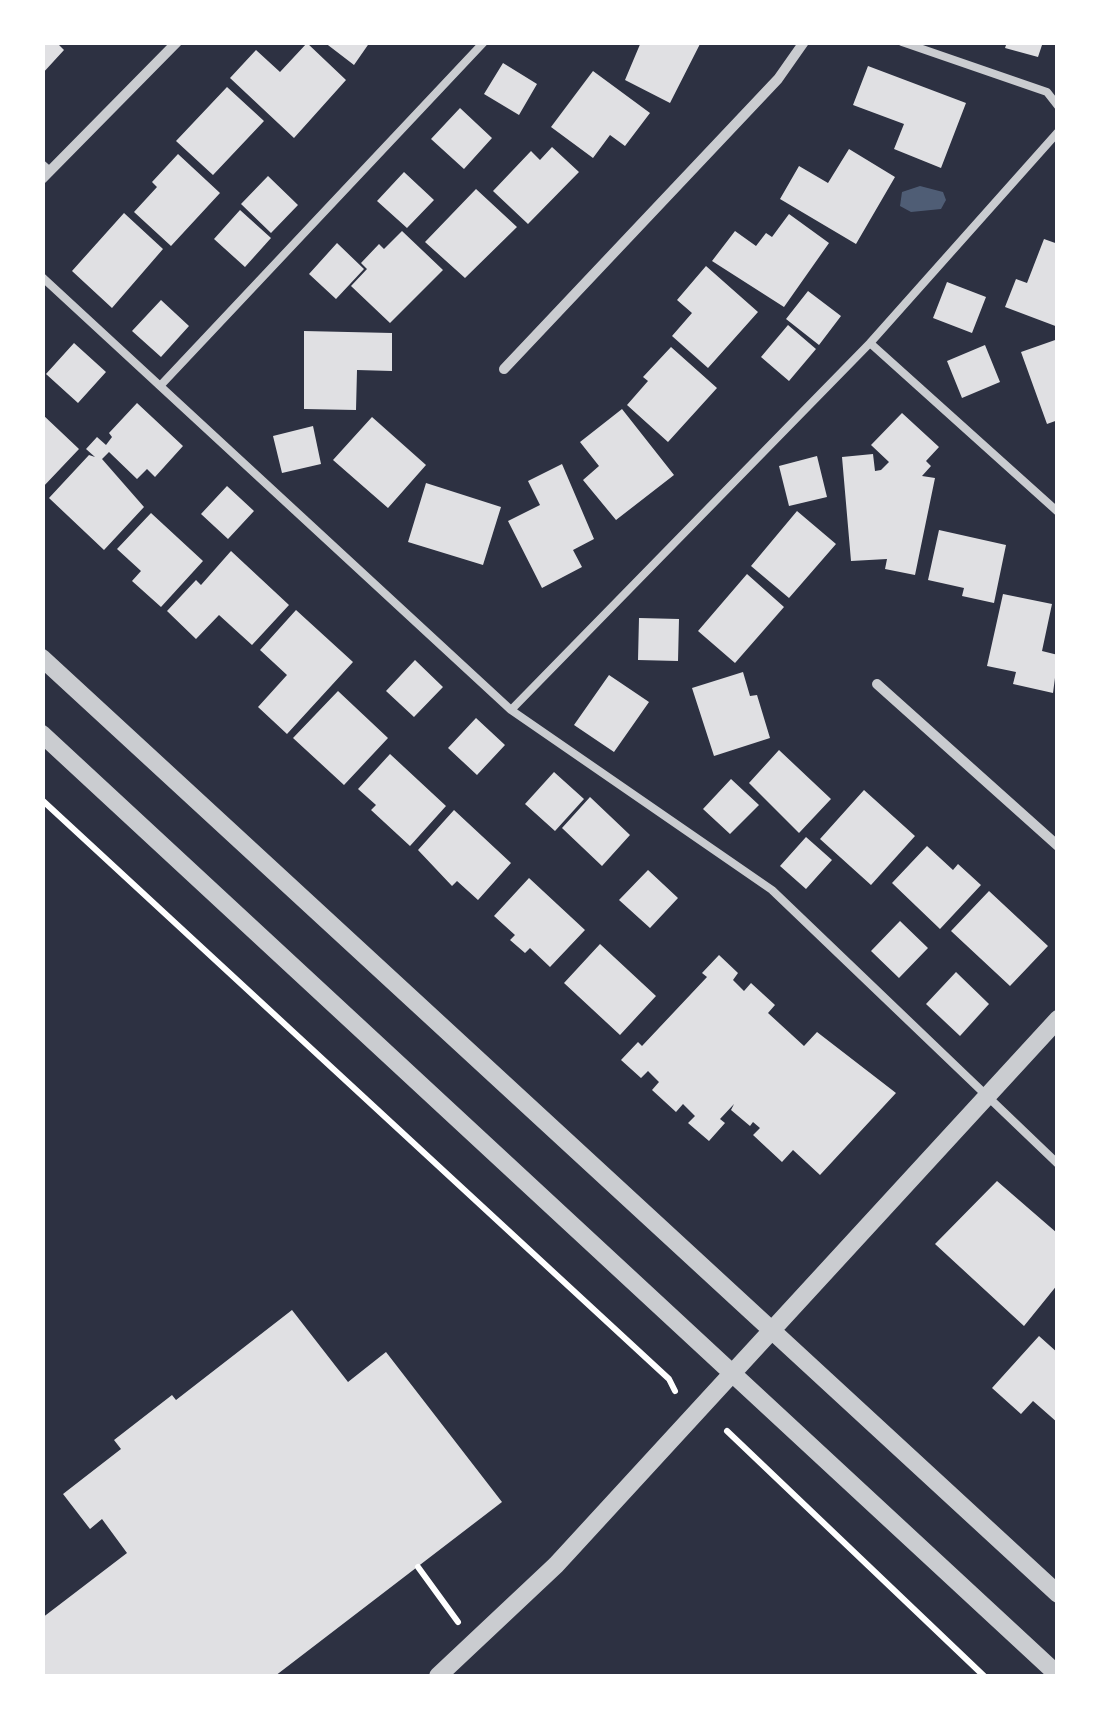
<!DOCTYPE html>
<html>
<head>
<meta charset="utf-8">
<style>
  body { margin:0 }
  #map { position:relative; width:1100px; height:1719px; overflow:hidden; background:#2d3142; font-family:"Work Sans",sans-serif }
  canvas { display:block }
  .frame { position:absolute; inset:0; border:45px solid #fff; pointer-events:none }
</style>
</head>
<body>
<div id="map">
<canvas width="1100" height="1719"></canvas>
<div class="frame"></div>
</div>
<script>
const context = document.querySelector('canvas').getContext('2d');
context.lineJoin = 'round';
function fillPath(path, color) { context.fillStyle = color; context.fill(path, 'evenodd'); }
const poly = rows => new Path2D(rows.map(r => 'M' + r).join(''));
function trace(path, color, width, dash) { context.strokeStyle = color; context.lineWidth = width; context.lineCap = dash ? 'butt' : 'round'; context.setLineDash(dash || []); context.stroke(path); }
const water = poly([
  [920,186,943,192,946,200,941,209,911,212,900,206,902,192]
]);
const building = poly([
  [42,42,56,42,64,50,42,74],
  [324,42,370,42,354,65],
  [641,42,701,42,670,103,625,80],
  [1007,42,1043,42,1038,57,1005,48],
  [307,43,346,80,294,138,230,78,256,50,280,72],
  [503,63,537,84,519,115,484,94],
  [868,66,966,103,941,168,894,149,904,124,853,105],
  [593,71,650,113,625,146,610,135,593,158,551,127],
  [227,87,264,121,213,175,176,141],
  [460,108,492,138,464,169,431,139],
  [552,147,579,172,528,224,493,191,531,151,540,160],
  [849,149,895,177,856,244,780,199,799,166,828,183],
  [178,154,220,193,171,246,134,212,157,187,152,182],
  [404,172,434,200,407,228,377,201],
  [268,176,298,205,271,233,241,204],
  [476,189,517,227,465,278,425,242],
  [240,210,271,238,245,267,214,239],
  [124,213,163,249,112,308,72,271],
  [789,214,829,243,784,307,712,261,735,231,756,246,766,233,772,237],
  [402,231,443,270,390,323,351,286,367,269,361,263,379,244,384,249],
  [1044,239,1058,244,1058,327,1005,307,1016,279,1027,283],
  [337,243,364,269,336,299,309,274],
  [706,266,758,312,708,368,672,336,692,313,677,300],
  [947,282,986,297,972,333,933,318],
  [808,291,841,316,819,345,786,319],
  [161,300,189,326,161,357,132,331],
  [788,325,816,349,789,381,761,357],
  [304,331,392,333,392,371,357,370,356,410,304,409],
  [1058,339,1058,420,1047,424,1021,352],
  [74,343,106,372,78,403,46,374],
  [985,345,1000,382,962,398,947,361],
  [671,347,717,388,668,442,627,405,648,381,643,377],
  [137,403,183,446,155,477,147,469,137,479,109,452,102,459,144,507,104,550,49,498,89,455,95,457,86,449,97,437,106,445,112,437,109,433],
  [622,409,674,475,616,520,583,480,599,466,580,442],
  [902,413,939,447,926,461,931,466,922,476,935,478,915,575,885,569,887,559,851,561,842,457,873,454,875,471,881,470,889,462,871,445],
  [42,414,79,449,42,488],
  [372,417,426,465,388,508,333,460],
  [313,426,321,464,282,473,273,436],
  [817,456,827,497,789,506,779,466],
  [562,464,594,539,573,550,582,567,542,588,508,521,540,505,528,481],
  [426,483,501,507,483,565,408,542],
  [227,486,254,511,228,539,201,514],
  [797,511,836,544,789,598,751,566],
  [151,513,203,561,161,607,132,581,141,571,117,549],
  [939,530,1006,545,994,603,962,596,964,588,928,580],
  [231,551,289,605,252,645,219,615,196,639,167,611,196,580,201,585],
  [747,574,784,607,735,663,698,631],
  [1003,594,1052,604,1042,651,1058,655,1053,693,1013,684,1016,672,987,666],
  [296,610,353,662,287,734,258,707,287,675,260,650],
  [639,618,679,619,678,661,638,660],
  [415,660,443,687,414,717,386,691],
  [743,672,750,696,757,695,770,738,714,756,692,688],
  [609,675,649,702,614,752,574,725],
  [338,691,388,738,344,785,293,738],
  [476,718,505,745,477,775,448,748],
  [779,750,831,799,799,833,749,783],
  [390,754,446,806,410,846,371,810,376,805,358,789],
  [554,772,584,799,555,831,525,804],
  [731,779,759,805,730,834,703,809],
  [864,790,915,836,871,885,820,839],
  [590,797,630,835,602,866,562,828],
  [454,810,511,863,478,900,457,881,452,886,418,850],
  [806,837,832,860,806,889,780,866],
  [927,846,953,870,958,864,981,885,940,929,892,883],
  [648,870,678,898,650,928,619,900],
  [529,878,585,930,550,967,530,948,525,953,510,940,515,935,494,916],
  [989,891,1048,946,1010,986,951,931],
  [900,921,928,948,899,978,871,951],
  [600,944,656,996,620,1035,564,983],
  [719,955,738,973,733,980,744,991,751,983,775,1005,768,1013,804,1046,817,1032,896,1093,820,1175,793,1150,782,1162,753,1135,760,1128,753,1122,750,1126,731,1110,734,1104,720,1119,725,1123,709,1141,688,1123,695,1116,683,1104,676,1112,652,1090,659,1082,648,1071,641,1078,621,1060,638,1042,642,1046,707,977,702,973],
  [956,972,989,1004,960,1036,926,1004],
  [997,1181,1057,1233,1058,1284,1024,1326,935,1244],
  [292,1310,348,1382,386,1352,502,1502,275,1676,45,1676,42,1618,127,1553,102,1519,90,1529,63,1494,121,1449,114,1440,172,1395,176,1400],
  [1039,1336,1058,1353,1058,1423,1033,1401,1021,1414,992,1388]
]);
const path = poly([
  [42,800,669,1379,675,1391],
  [727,1431,984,1676],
  [418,1567,458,1622]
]);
const service = poly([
  [902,42,1047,92,1058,106],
  [42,164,50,171],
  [42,277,511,710,772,890,1058,1164],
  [870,343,1058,512],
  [160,386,484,42],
  [511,710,870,343,1058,132]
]);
const minor = poly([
  [42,179,177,42],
  [504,369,778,79,804,42],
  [877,684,1058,846]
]);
const tertiary = poly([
  [42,658,1058,1594],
  [42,734,1058,1675],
  [438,1676,556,1565,1058,1019]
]);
fillPath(water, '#4f5d75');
fillPath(building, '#e0e0e3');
trace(path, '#fff', 6);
trace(service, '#caccd0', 8);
trace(minor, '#caccd0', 10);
trace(tertiary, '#caccd0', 18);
</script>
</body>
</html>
